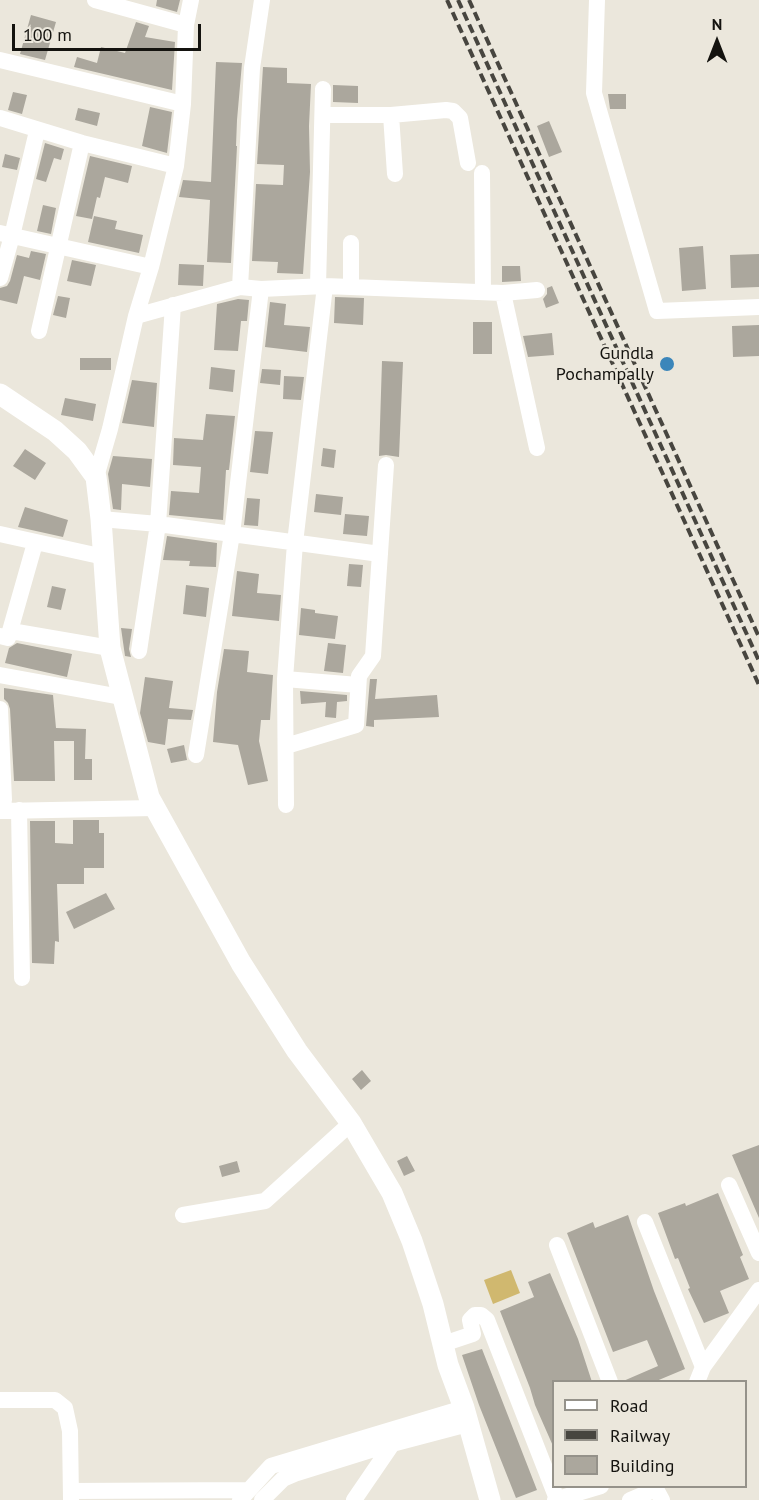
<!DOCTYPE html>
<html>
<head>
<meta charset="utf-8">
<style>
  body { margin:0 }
  #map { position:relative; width:759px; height:1500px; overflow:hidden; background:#ebe7dc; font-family:"PT Sans",sans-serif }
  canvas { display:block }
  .legend { position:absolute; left:552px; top:1380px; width:195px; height:108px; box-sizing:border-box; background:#ebe7dc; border:2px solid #95928a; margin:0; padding:8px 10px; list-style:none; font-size:18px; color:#14130f }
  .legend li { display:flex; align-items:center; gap:12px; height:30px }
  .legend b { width:30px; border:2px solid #95928a }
  .north { position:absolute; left:687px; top:12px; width:60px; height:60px; -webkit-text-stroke:4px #ebe7dc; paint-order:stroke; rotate:0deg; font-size:16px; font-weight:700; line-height:24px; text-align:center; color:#14130f }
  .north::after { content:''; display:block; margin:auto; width:21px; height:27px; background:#14130f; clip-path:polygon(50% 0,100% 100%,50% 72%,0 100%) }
  .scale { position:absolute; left:12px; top:24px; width:189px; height:27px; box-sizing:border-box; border:3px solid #14130f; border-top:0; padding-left:8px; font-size:18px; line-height:21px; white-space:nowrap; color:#14130f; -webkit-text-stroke:4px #ebe7dc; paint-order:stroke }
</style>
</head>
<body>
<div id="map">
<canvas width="759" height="1500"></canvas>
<ul class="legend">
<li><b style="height:8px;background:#fff"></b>Road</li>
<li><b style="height:8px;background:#47453f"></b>Railway</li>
<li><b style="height:16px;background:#aba79d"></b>Building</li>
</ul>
<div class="north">N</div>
<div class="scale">100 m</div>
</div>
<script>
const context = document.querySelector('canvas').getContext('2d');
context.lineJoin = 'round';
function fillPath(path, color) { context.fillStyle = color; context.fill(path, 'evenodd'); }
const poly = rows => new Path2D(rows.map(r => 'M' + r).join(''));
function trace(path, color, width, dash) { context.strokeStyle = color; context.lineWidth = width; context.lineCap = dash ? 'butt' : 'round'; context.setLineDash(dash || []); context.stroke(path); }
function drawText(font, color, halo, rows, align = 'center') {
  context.font = font + ' "PT Sans",sans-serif'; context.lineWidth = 5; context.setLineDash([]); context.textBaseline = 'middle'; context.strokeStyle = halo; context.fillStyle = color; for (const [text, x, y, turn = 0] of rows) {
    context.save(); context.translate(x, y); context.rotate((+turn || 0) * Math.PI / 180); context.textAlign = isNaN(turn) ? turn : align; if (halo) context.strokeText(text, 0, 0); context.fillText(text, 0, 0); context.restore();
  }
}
const green = poly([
  [511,1270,520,1293,493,1304,484,1280]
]);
const building = poly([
  [157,0,180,0,177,12,156,6],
  [31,15,56,22,45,60,20,54],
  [136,22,149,26,145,37,175,42,172,90,74,67,77,57,97,63,101,47,125,53],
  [216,62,242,63,237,120,236,146,237,146,231,263,207,262,210,200,179,197,183,180,211,182],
  [263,67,287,68,287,83,311,84,309,126,310,172,303,274,277,273,278,262,252,261,256,184,283,185,284,165,257,164],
  [333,85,358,86,358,103,333,102],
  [13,92,27,95,22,114,8,110],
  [608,94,626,94,626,109,610,109],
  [150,107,172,112,167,153,142,146],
  [78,108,100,113,97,126,75,120],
  [549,121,562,152,549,157,537,126],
  [45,143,64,149,61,160,54,158,46,182,36,179],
  [5,154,20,158,17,170,2,167],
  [90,156,132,166,128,183,105,177,100,198,97,197,92,219,76,216],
  [43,205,56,208,51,234,37,231],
  [94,216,117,221,115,229,143,235,139,253,88,242],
  [703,246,706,289,682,291,679,248],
  [31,251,46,254,40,280,24,276,17,304,0,300,0,288,7,286,10,281,17,255,29,258],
  [759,254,759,287,731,288,730,255],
  [72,260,96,265,91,286,67,281],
  [179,264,204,265,203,286,178,285],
  [502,266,520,266,521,281,502,282],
  [552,286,559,303,546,308,543,299,547,294,547,288],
  [58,296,70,298,66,318,53,315],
  [335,297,364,298,363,325,334,323],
  [238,299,249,300,247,321,241,321,238,351,214,350,217,304],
  [270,302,286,304,284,325,310,327,307,352,265,347],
  [473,322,492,322,492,354,473,354],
  [759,325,759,356,733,357,732,326],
  [552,333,554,355,528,357,523,336],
  [80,358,111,358,111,370,80,370],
  [382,361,403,362,399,457,386,455,379,456],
  [211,367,235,370,233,392,209,389],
  [262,369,281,370,280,385,260,383],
  [284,376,304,377,301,400,283,399],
  [132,380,157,383,154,427,122,423],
  [65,398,96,404,93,421,61,415],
  [206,414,235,416,229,470,226,470,223,520,169,515,171,491,199,493,201,467,173,465,174,438,203,440],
  [255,431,273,432,268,474,250,472],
  [323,448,336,450,334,468,321,466],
  [25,449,46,463,35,480,13,466],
  [113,456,152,459,150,487,122,484,121,510,113,509,108,474],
  [316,494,343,497,341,515,314,512],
  [247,498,260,499,258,526,244,525],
  [25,507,68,520,63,537,18,527],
  [345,514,369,516,367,536,343,534],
  [167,536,217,543,216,567,189,566,190,561,163,560],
  [349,564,363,565,361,587,347,586],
  [237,571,259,574,257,593,281,595,279,621,232,616],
  [186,585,209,588,206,617,183,614],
  [52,586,66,589,61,610,47,607],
  [301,608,315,610,315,613,338,616,335,639,299,635],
  [121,628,132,629,129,649,131,657,125,656],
  [17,643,72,654,67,677,5,663,9,648],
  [328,643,346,645,343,673,324,671],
  [224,649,249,651,247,672,273,675,270,720,261,720,259,741,268,781,248,785,238,745,213,742,217,692],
  [145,677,173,681,169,708,193,710,191,720,168,719,165,745,148,742,140,713],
  [370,679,377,679,375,699,437,695,439,717,374,720,374,727,366,726],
  [4,688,53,695,56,728,86,729,85,759,92,759,92,780,74,780,74,741,54,741,55,781,14,781,10,709,8,703,4,699],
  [300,691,347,695,347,701,337,702,336,718,325,717,326,702,301,704],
  [184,745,187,760,171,763,167,749],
  [73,820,99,820,99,833,104,833,104,868,84,868,84,884,57,884,59,942,55,941,54,964,32,963,30,821,55,821,55,843,73,844],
  [106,893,115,909,74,929,66,912],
  [362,1070,371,1081,361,1090,352,1079],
  [759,1145,759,1218,732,1155],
  [407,1156,415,1171,404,1176,397,1161],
  [237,1161,240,1172,222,1177,219,1166],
  [718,1193,743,1255,740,1257,749,1279,720,1291,729,1313,704,1323,688,1289,690,1288,678,1258,675,1259,658,1213,685,1203,686,1206],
  [628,1215,654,1291,685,1369,654,1382,621,1382,658,1366,647,1340,613,1352,567,1233,593,1222,595,1228],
  [550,1273,578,1339,592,1382,554,1382,553,1446,535,1405,530,1388,500,1311,534,1297,528,1282],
  [482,1349,537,1490,516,1498,479,1405,462,1355]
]);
const minor = poly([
  [95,0,186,25],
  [597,0,594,93,657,311,759,307],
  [0,60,183,104],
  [323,115,391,115,446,110,453,111,460,118,468,163],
  [391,115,395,174],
  [0,118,82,143,176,166],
  [482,173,483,292],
  [0,233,151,267],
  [0,278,12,236,37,131],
  [318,286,323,89],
  [325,286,503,293,537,290],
  [240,287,252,68,262,0],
  [351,287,351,243],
  [503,293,537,448],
  [136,316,240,287,261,289,325,286,295,543,285,679,286,805],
  [39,331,82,143],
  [96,477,110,429,136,316,151,267,176,166,183,104,186,25,191,0],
  [101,519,158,524,380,554],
  [0,534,104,557],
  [11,631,110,648],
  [0,636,8,638,35,543],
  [139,651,158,524,173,305],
  [0,675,121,697],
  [285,679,358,685],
  [0,709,4,800],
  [286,746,356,725,359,676,373,656,386,465],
  [196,755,232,534,261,289],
  [19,810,22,978],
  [0,811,154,808],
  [729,1185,759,1253],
  [183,1215,265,1201,351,1123],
  [645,1222,703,1367],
  [557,1245,610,1382],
  [443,1344,473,1334,470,1320,475,1315,481,1315,487,1320,557,1499],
  [697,1382,703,1367,759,1290],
  [0,1400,55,1400,65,1408,70,1431,71,1499],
  [71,1491,248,1490],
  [240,1500,271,1466,464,1408],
  [262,1500,283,1479,297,1473,377,1448,468,1424],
  [354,1500,393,1443],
  [555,1500,601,1486],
  [630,1500,656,1489,662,1500]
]);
const major = poly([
  [0,394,55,431,77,451,96,477,101,519,110,648,149,797,241,963,297,1051,351,1123,392,1193,412,1241,433,1304,448,1365,464,1408,490,1500]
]);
const rail = poly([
  [447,0,759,685],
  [458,0,759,661],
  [469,0,759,637]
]);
const markers = [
  [667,364,8,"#3b86ba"]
];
const poiNames = [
  ["Gundla",654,354],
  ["Pochampally",654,375]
];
fillPath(green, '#d0b86f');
fillPath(building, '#aba79d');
trace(minor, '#fff', 16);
trace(major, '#fff', 21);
trace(rail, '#47453f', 4, [9, 4.5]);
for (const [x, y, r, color] of markers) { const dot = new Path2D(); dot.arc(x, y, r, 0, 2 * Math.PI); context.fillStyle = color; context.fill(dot); trace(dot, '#ebe7dc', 2); }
drawText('18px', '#14130f', '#ebe7dc', poiNames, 'right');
</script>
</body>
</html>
